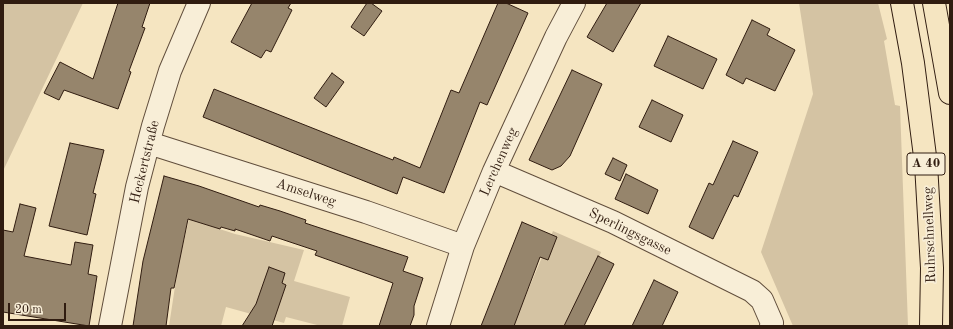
<!DOCTYPE html>
<html>
<head>
<meta charset="utf-8">
<style>
  body { margin:0 }
  #map { position:relative; width:953px; height:329px; overflow:hidden; background:#f5e5c1; font-family:"Old Standard TT",serif }
  canvas { display:block }
  .frame { position:absolute; inset:0; border:4px solid #301c10; pointer-events:none }
  .scale { position:absolute; left:8px; top:303px; width:58px; height:18px; box-sizing:border-box; border:2px solid #301c10; border-top:0; padding-left:5px; font-size:12px; line-height:14px; white-space:nowrap; color:#301c10; -webkit-text-stroke:3px #f8eed7; paint-order:stroke }
</style>
</head>
<body>
<div id="map">
<canvas width="953" height="329"></canvas>
<div class="frame"></div>
<div class="scale">20 m</div>
</div>
<script>
const context = document.querySelector('canvas').getContext('2d');
context.lineJoin = 'round';
function fillPath(path, color) { context.fillStyle = color; context.fill(path, 'evenodd'); }
const poly = rows => new Path2D(rows.map(r => 'M' + r).join(''));
function trace(path, color, width, dash) { context.strokeStyle = color; context.lineWidth = width; context.lineCap = dash ? 'butt' : 'round'; context.setLineDash(dash || []); context.stroke(path); }
function drawText(font, color, halo, rows, align = 'center') {
  context.font = font + ' "Old Standard TT",serif'; context.lineWidth = 3.5; context.setLineDash([]); context.textBaseline = 'middle'; context.strokeStyle = halo; context.fillStyle = color; for (const [text, x, y, turn = 0] of rows) {
    context.save(); context.translate(x, y); context.rotate((+turn || 0) * Math.PI / 180); context.textAlign = isNaN(turn) ? turn : align; if (halo) context.strokeText(text, 0, 0); context.fillText(text, 0, 0); context.restore();
  }
}
const green = poly([
  [3,3,83,3,3,171],
  [799,3,878,3,887,39,884,41,895,105,900,106,908,326,793,326,761,252,813,94],
  [189,219,235,234,304,250,294,281,350,297,342,326,321,326,286,317,284,323,226,307,221,326,169,326,178,267],
  [553,231,601,252,573,326,513,326]
]);
const building = poly([
  [118,3,150,3,142,27,145,28,129,71,131,72,118,109,64,90,59,100,44,93,60,62,93,79,118,3],
  [252,3,291,3,288,8,292,10,271,52,266,50,261,58,231,42,252,3],
  [367,3,371,3,382,11,364,36,351,27,367,3],
  [498,3,506,3,528,13,487,105,480,102,444,193,403,177,397,194,203,117,214,89,393,160,394,157,420,168,451,90,459,93,498,3],
  [607,3,641,3,613,52,587,37,607,3],
  [752,20,770,29,767,35,795,50,775,91,746,78,743,84,726,75,752,20],
  [668,36,717,59,703,89,654,66,668,36],
  [572,70,602,84,570,156,561,166,552,170,529,160,572,70],
  [332,73,344,82,326,107,314,98,332,73],
  [652,100,683,115,671,142,639,127,652,100],
  [733,141,758,152,738,197,734,195,713,239,689,227,709,183,713,185,733,141],
  [70,143,104,150,93,193,96,194,87,235,49,226,70,143],
  [613,158,627,165,620,181,605,174,613,158],
  [626,174,658,190,648,214,615,199,626,174],
  [164,176,199,186,259,207,260,205,280,211,306,220,305,223,408,257,403,271,423,278,414,306,414,315,410,326,379,326,393,283,315,255,317,251,272,236,270,241,235,229,235,231,221,227,220,229,188,219,174,288,171,288,166,326,133,326,143,261,164,176],
  [20,204,36,208,24,256,71,265,75,242,93,245,88,274,97,276,89,326,3,312,3,230,13,232,20,204],
  [522,222,557,237,548,260,540,257,514,326,481,326,522,222],
  [598,256,614,264,584,326,564,326,598,256],
  [269,267,285,273,282,283,286,285,272,326,242,326,256,304,269,267],
  [654,280,678,292,662,326,632,326,654,280]
]);
const street = poly([
  [149,143,366,212,463,246],
  [494,171,613,222,752,291,762,300,772,323,771,326],
  [110,326,137,187,153,126,170,71,199,3],
  [438,326,463,246,494,171,556,37,574,3]
]);
const highway = poly([
  [902,3,913,63,926,164,932,268,931,326],
  [934,3,950,93]
]);
const shields = [
  [926,164,38]
];
const shieldNames = [
  ["A 40",926,164]
];
const streetNames = [
  ["Heckertstraße",145,162,-76],
  ["Lerchenweg",499,162,-66],
  ["Amselweg",306,193,18],
  ["Sperlingsgasse",630,232,26],
  ["Ruhrschnellweg",930,235,-92]
];
fillPath(green, '#d4c3a3');
fillPath(building, '#96856c');
trace(building, '#301c10', 1);
trace(street, '#614e3c', 24);
trace(highway, '#301c10', 24);
trace(street, '#f8eed7', 22);
trace(highway, '#f5e5c1', 22);
for (const [x, y, w] of shields) { const box = new Path2D(); box.roundRect(x - w / 2, y - 11, w, 22, 3); context.fillStyle = '#f8eed7'; context.fill(box); trace(box, '#301c10', 1); }
drawText('bold 13px', '#301c10', null, shieldNames);
drawText('14px', '#301c10', '#f8eed7', streetNames);
</script>
</body>
</html>
